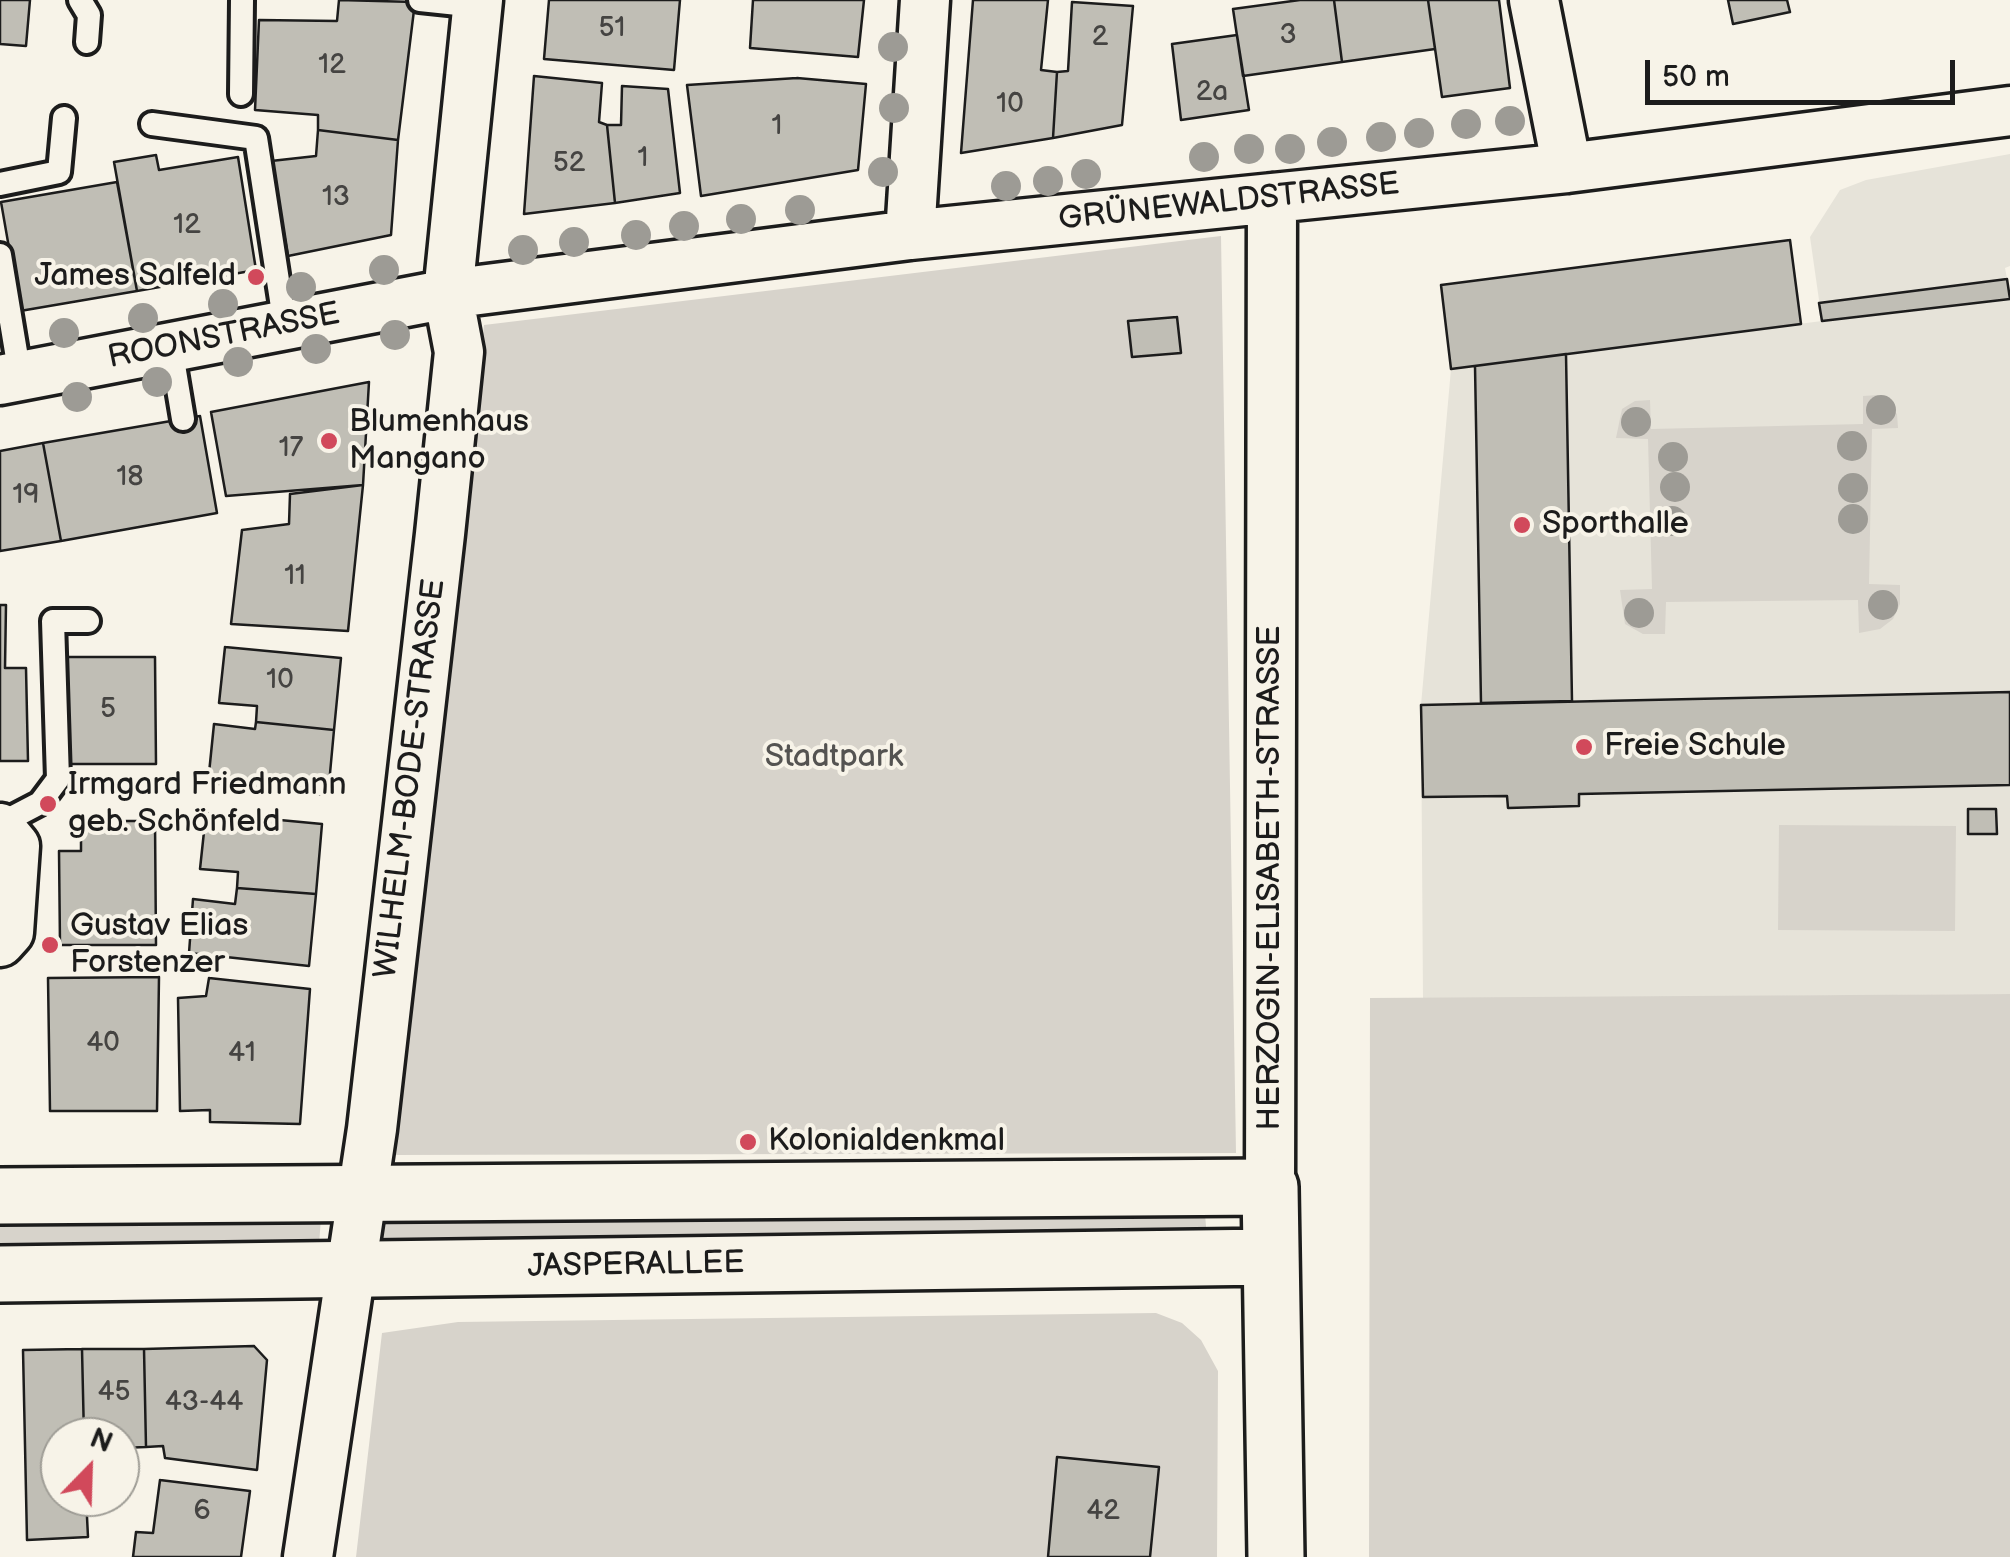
<!DOCTYPE html>
<html>
<head>
<meta charset="utf-8">
<style>
  body { margin:0 }
  #map { position:relative; width:2010px; height:1557px; overflow:hidden; background:#f7f3e8; font-family:"Balsamiq Sans",sans-serif }
  canvas { display:block }
  .north { position:absolute; left:40px; top:1417px; width:100px; height:100px; box-sizing:border-box; background:#f7f3e8; border:2px solid #9f9d96; border-radius:50%; rotate:23deg; font-size:28px; font-weight:700; line-height:40px; text-align:center; color:#1c1c1c }
  .north::after { content:''; display:block; margin:auto; width:35px; height:45px; background:#d1495b; clip-path:polygon(50% 0,100% 100%,50% 72%,0 100%) }
  .scale { position:absolute; left:1645px; top:60px; width:310px; height:45px; box-sizing:border-box; border:5px solid #1c1c1c; border-top:0; padding-left:12px; font-size:30px; line-height:35px; white-space:nowrap; color:#1c1c1c; -webkit-text-stroke:8px #f7f3e8; paint-order:stroke }
</style>
</head>
<body>
<div id="map">
<canvas width="2010" height="1557"></canvas>
<div class="north">N</div>
<div class="scale">50 m</div>
</div>
<script>
const context = document.querySelector('canvas').getContext('2d');
context.lineJoin = 'round';
function fillPath(path, color) { context.fillStyle = color; context.fill(path, 'evenodd'); }
const poly = rows => new Path2D(rows.map(r => 'M' + r).join(''));
function trace(path, color, width, dash) { context.strokeStyle = color; context.lineWidth = width; context.lineCap = dash ? 'butt' : 'round'; context.setLineDash(dash || []); context.stroke(path); }
function drawText(font, color, halo, rows, align = 'center') {
  context.font = font + ' "Balsamiq Sans",sans-serif'; context.lineWidth = 8; context.setLineDash([]); context.textBaseline = 'middle'; context.strokeStyle = halo; context.fillStyle = color; for (const [text, x, y, turn = 0] of rows) {
    context.save(); context.translate(x, y); context.rotate((+turn || 0) * Math.PI / 180); context.textAlign = isNaN(turn) ? turn : align; if (halo) context.strokeText(text, 0, 0); context.fillText(text, 0, 0); context.restore();
  }
}
const built = poly([
  [2010,154,2010,266,2005,268,2010,294,2010,692,1745,698,2010,785,2010,994,1423,999,1421,705,1451,369,1475,366,1480,616,1566,354,1822,321,1810,237,1840,190,1866,180]
]);
const green = poly([
  [1221,236,1236,1153,391,1155,484,325],
  [1878,395,1897,414,1898,428,1872,429,1869,584,1900,585,1900,604,1893,619,1880,629,1859,633,1858,600,1666,602,1665,634,1643,634,1625,624,1620,590,1652,589,1648,439,1616,438,1622,409,1635,401,1650,400,1651,429,1863,424,1863,396],
  [1779,825,1956,826,1955,931,1778,930],
  [2010,994,2010,1557,1369,1557,1370,998],
  [1204,1202,1207,1238,378,1247,381,1213],
  [322,1206,318,1257,0,1260,0,1209],
  [1156,1313,1182,1323,1201,1340,1218,1371,1217,1557,356,1557,382,1333,458,1322]
]);
const building = poly([
  [0,0,30,0,26,46,0,44,0,0],
  [339,0,415,2,398,140,318,130,318,115,255,110,259,20,337,21,339,0],
  [549,0,680,0,674,70,544,59,549,0],
  [753,0,864,0,858,57,750,48,753,0],
  [973,0,1048,0,1041,70,1057,72,1053,138,961,153,973,0],
  [1300,0,1334,0,1342,62,1243,76,1233,9,1300,0],
  [1334,0,1428,0,1435,49,1342,62,1334,0],
  [1428,0,1499,0,1510,88,1442,97,1428,0],
  [1728,0,1787,0,1790,12,1733,24,1728,0],
  [1072,2,1133,6,1122,125,1053,138,1057,72,1068,71,1072,2],
  [1237,35,1249,110,1181,120,1172,44,1237,35],
  [534,76,602,83,599,122,607,125,615,203,524,214,534,76],
  [797,78,866,84,858,170,701,196,687,85,797,78],
  [622,86,668,89,680,193,615,203,607,125,621,125,622,86],
  [318,130,398,140,391,235,288,256,271,161,316,156,318,130],
  [156,155,159,170,238,157,256,270,137,291,114,162,156,155],
  [117,182,137,291,20,311,1,202,117,182],
  [1790,240,1801,324,1451,369,1441,285,1790,240],
  [2007,279,2010,299,1822,321,1819,303,2007,279],
  [1177,317,1181,353,1132,357,1128,321,1177,317],
  [1566,354,1572,701,1481,703,1475,366,1566,354],
  [369,382,363,485,226,496,211,412,369,382],
  [200,416,217,513,61,541,43,443,200,416],
  [43,443,61,541,0,551,0,451,43,443],
  [363,485,348,631,231,624,242,530,289,524,290,494,363,485],
  [0,605,6,605,5,668,26,668,28,761,0,761,0,605],
  [225,647,341,658,334,730,256,722,257,706,219,703,225,647],
  [61,657,155,657,156,764,61,764,61,657],
  [2010,692,2010,785,1579,794,1579,806,1508,808,1507,796,1423,797,1421,705,2010,692],
  [256,722,334,730,328,795,208,783,214,724,255,729,256,722],
  [1968,809,1996,809,1997,834,1968,834,1968,809],
  [206,813,322,824,316,894,237,888,238,872,200,869,206,813],
  [81,821,155,821,156,945,60,945,59,851,81,851,81,821],
  [237,888,316,894,309,966,189,953,193,899,235,904,237,888],
  [159,977,157,1111,50,1111,48,978,159,977],
  [209,978,310,989,300,1124,210,1122,210,1110,180,1111,178,998,206,996,209,978],
  [254,1346,267,1360,257,1470,165,1458,163,1446,146,1447,144,1349,254,1346],
  [82,1349,84,1437,60,1437,60,1497,86,1497,88,1537,27,1540,23,1350,82,1349],
  [82,1349,144,1349,146,1447,120,1448,120,1437,84,1437,82,1349],
  [1057,1457,1159,1467,1150,1557,1048,1557,1057,1457],
  [160,1480,250,1491,241,1557,133,1557,136,1532,153,1533,160,1480]
]);
const lane = poly([
  [80,0,89,15,87,42],
  [420,0,477,6],
  [241,94,242,0],
  [152,124,256,138,285,326],
  [0,184,59,172,64,118],
  [0,255,20,376],
  [171,347,183,419],
  [0,824,40,803,58,779,53,621,88,621]
]);
const street = poly([
  [1534,0,1567,168],
  [910,235,925,0],
  [0,380,448,294,910,235,1567,168,2010,111],
  [0,828,15,846,9,932,0,942],
  [1270,1187,1272,198],
  [308,1557,372,1129,440,534,459,352,448,294,478,0]
]);
const secondary = poly([
  [0,1196,1270,1187,1276,1557],
  [0,1274,1271,1257]
]);
const trees = [
  [893,47],
  [894,108],
  [1510,121],
  [1466,124],
  [1419,133],
  [1381,137],
  [1332,142],
  [1249,149],
  [1290,149],
  [1204,157],
  [883,172],
  [1086,174],
  [1048,181],
  [1006,186],
  [800,210],
  [741,219],
  [684,226],
  [636,235],
  [574,242],
  [523,250],
  [384,270],
  [301,287],
  [223,304],
  [143,318],
  [64,333],
  [395,335],
  [316,349],
  [238,362],
  [157,382],
  [77,397],
  [1881,410],
  [1636,422],
  [1852,446],
  [1673,457],
  [1675,487],
  [1853,488],
  [1853,519],
  [1672,521],
  [1883,605],
  [1639,613]
];
const markers = [
  [256,277,10,"#d1495b"],
  [329,441,10,"#d1495b"],
  [1522,525,10,"#d1495b"],
  [1584,747,10,"#d1495b"],
  [48,804,10,"#d1495b"],
  [50,945,10,"#d1495b"],
  [748,1142,10,"#d1495b"]
];
const numberNames = [
  ["51",612,29],
  ["3",1288,36],
  ["2",1100,38],
  ["12",332,66],
  ["2a",1212,93],
  ["10",1010,105],
  ["1",777,127],
  ["1",643,159],
  ["52",569,164],
  ["13",336,198],
  ["12",187,226],
  ["17",291,449],
  ["18",130,478],
  ["19",26,496],
  ["11",295,577],
  ["10",280,681],
  ["5",108,710],
  ["40",103,1044],
  ["41",242,1054],
  ["45",114,1393],
  ["43-44",204,1403],
  ["6",202,1512],
  ["42",1103,1512]
];
const streetNames = [
  ["GRÜNEWALDSTRASSE",1229,203,-6],
  ["ROONSTRASSE",224,337,-11],
  ["WILHELM-BODE-STRASSE",411,779,-83],
  ["HERZOGIN-ELISABETH-STRASSE",1271,878,-90],
  ["JASPERALLEE",636,1266,-1]
];
const poiNames = [
  ["James Salfeld",236,277,"right"],
  ["Blumenhaus",349,423],
  ["Mangano",349,460],
  ["Sporthalle",1542,525],
  ["Freie Schule",1604,747],
  ["Irmgard Friedmann",68,786],
  ["geb. Schönfeld",68,823],
  ["Gustav Elias",70,927],
  ["Forstenzer",70,964],
  ["Kolonialdenkmal",768,1142]
];
const parkNames = [
  ["Stadtpark",834,758]
];
fillPath(built, '#e6e3d9');
fillPath(green, '#d7d3cb');
fillPath(building, '#c0beb5');
trace(building, '#1c1c1c', 2.5);
trace(lane, '#1c1c1c', 30);
trace(street, '#1c1c1c', 55);
trace(secondary, '#1c1c1c', 62);
trace(lane, '#f7f3e8', 22);
trace(street, '#f7f3e8', 48);
trace(secondary, '#f7f3e8', 55);
context.fillStyle = '#9d9b95';
for (const [x, y] of trees) { context.beginPath(); context.arc(x, y, 15, 0, 2 * Math.PI); context.fill(); }
for (const [x, y, r, color] of markers) { const dot = new Path2D(); dot.arc(x, y, r, 0, 2 * Math.PI); context.fillStyle = color; context.fill(dot); trace(dot, '#f7f3e8', 4); }
drawText('28px', '#454442', null, numberNames);
drawText('32px', '#1c1c1c', '#f7f3e8', streetNames);
drawText('32px', '#1c1c1c', '#f7f3e8', poiNames, 'left');
drawText('32px', '#545351', '#f7f3e8', parkNames);
</script>
</body>
</html>
